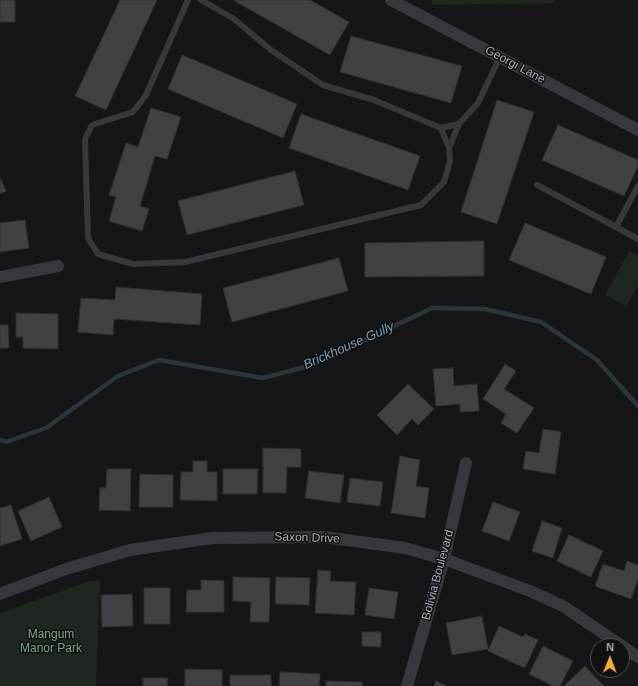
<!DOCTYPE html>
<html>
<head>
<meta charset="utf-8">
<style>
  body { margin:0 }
  #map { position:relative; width:638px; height:686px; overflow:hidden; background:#161618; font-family:Arial,sans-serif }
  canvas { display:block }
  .north { position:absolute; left:590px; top:638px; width:40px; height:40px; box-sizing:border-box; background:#111113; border:1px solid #4d4f55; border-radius:50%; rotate:1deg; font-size:11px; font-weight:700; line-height:16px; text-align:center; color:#a8adb8 }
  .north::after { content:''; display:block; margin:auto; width:14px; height:18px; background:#f2b134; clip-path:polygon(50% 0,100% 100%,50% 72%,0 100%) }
</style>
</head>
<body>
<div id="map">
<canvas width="638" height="686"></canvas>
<div class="north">N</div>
</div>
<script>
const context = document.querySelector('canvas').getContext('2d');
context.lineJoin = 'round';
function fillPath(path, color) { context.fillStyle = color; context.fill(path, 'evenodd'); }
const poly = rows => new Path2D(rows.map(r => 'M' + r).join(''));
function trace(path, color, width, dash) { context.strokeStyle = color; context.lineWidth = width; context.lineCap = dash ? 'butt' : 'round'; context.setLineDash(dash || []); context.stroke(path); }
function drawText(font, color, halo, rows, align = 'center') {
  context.font = font + ' Arial,sans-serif'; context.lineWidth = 3; context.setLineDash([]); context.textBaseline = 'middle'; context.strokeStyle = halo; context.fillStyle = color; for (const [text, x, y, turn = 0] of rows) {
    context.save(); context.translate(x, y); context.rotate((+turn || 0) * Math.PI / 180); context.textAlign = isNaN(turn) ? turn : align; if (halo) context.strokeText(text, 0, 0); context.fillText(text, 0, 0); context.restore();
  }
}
const green = poly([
  [432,0,554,0,554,3,432,5],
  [629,251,638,255,638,285,627,306,605,295],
  [100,580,96,686,0,686,0,613,87,582]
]);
const stream = poly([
  [0,440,6,442,46,428,118,376,159,360,263,378,313,365,432,308,485,309,541,322,597,360,638,406]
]);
const building = poly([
  [0,0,15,0,15,22,0,22,0,0],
  [120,0,157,0,106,110,75,96,120,0],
  [233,0,310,0,349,22,330,55,233,0],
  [351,36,462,66,451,103,340,72,351,36],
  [182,55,297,104,283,138,168,89,182,55],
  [497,100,534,112,497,224,461,212,497,100],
  [151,108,181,117,167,159,155,156,140,206,149,209,142,231,109,221,116,197,109,195,126,143,138,147,151,108],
  [301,114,420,156,408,190,289,148,301,114],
  [558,125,638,160,638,166,624,196,542,160,558,125],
  [295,171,304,205,187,235,178,201,295,171],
  [0,178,6,191,0,194,0,178],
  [25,220,29,248,0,252,0,223,25,220],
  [525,223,606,257,591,294,509,260,525,223],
  [484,241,484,276,365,277,365,243,484,241],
  [339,258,348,291,232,322,223,288,339,258],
  [116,287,202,294,200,325,114,319,113,335,78,332,81,298,115,300,116,287],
  [16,313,58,314,58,349,23,348,23,337,16,337,16,313],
  [0,325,8,325,9,348,0,348,0,325],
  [505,364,516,371,504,389,534,408,517,433,501,423,506,414,483,399,505,364],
  [453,368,454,386,477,384,479,411,460,412,460,404,436,406,433,369,453,368],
  [408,384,434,409,418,425,412,419,397,435,377,415,408,384],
  [543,429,561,432,555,474,523,469,526,451,539,453,543,429],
  [263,448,301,449,301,467,287,467,286,493,263,493,263,448],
  [400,456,420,460,416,486,429,488,425,518,391,513,400,456],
  [193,461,207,461,207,472,217,472,217,501,180,500,181,472,193,472,193,461],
  [107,469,131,469,130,511,99,510,100,488,106,488,107,469],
  [223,469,258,469,257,494,223,494,223,469],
  [309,471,344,475,340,503,305,498,309,471],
  [140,474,173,475,173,507,139,507,140,474],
  [350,478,383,482,380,506,347,502,350,478],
  [49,497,62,527,31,541,18,511,49,497],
  [493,502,520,512,509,541,482,531,493,502],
  [11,505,22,539,0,546,0,508,11,505],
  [542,521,562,528,553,558,532,551,542,521],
  [569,535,603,551,591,577,557,561,569,535],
  [627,561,638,565,638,579,631,599,595,586,603,564,624,571,627,561],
  [318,570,331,571,330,581,356,582,354,615,315,613,318,570],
  [233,577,270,578,269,622,250,622,251,602,233,601,233,577],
  [276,577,310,578,309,605,275,604,276,577],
  [201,580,224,581,224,612,186,612,187,590,201,590,201,580],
  [144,588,170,588,170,624,144,624,144,588],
  [369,588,398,592,394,619,365,615,369,588],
  [132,594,133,626,102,627,101,595,132,594],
  [482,616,488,649,452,655,446,623,482,616],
  [499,626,523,637,525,634,538,640,525,668,488,651,499,626],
  [362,632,381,632,381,647,362,646,362,632],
  [543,646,573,661,560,686,553,686,529,674,543,646],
  [585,666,604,686,564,686,585,666],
  [185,669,222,670,222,686,185,686,185,669],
  [280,672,320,674,319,686,279,686,280,672],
  [230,675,271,675,271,686,230,686,230,675],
  [143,678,168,678,167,686,143,686,143,678],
  [326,681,362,682,362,686,326,686,326,681],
  [436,681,447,686,434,686,436,681]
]);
const lane = poly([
  [188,0,146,95,133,112,92,125,85,139,88,238,98,254,133,264,185,262,421,205,444,182,450,161,449,148,441,128],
  [201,0,234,19,271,50,323,85,374,100,441,128,459,124,478,103,500,57],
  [449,148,459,124],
  [537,185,616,227,638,186],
  [616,227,638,239]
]);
const street = poly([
  [391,0,638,130],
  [0,277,58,266],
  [0,594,66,569,130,550,212,538,324,537,405,548,444,559,530,591,563,606,622,646],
  [622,646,638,657],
  [407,686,444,559,466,463]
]);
const streetNames = [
  ["Georgi Lane",515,65,28],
  ["Saxon Drive",307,538,2],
  ["Bolivia Boulevard",438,575,-75]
];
const parkNames = [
  ["Mangum",51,635],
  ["Manor Park",51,649]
];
const waterNames = [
  ["Brickhouse Gully",349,346,-24]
];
fillPath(green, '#1e261f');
trace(stream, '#2c353c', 4.5);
fillPath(building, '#404145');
trace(building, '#303034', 1);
trace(lane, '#37383d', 6);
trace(street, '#37383d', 12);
drawText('12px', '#a8adb8', '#111113', streetNames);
drawText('12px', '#7fa381', '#111113', parkNames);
drawText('italic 13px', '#7f9bb3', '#111113', waterNames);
</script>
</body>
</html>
